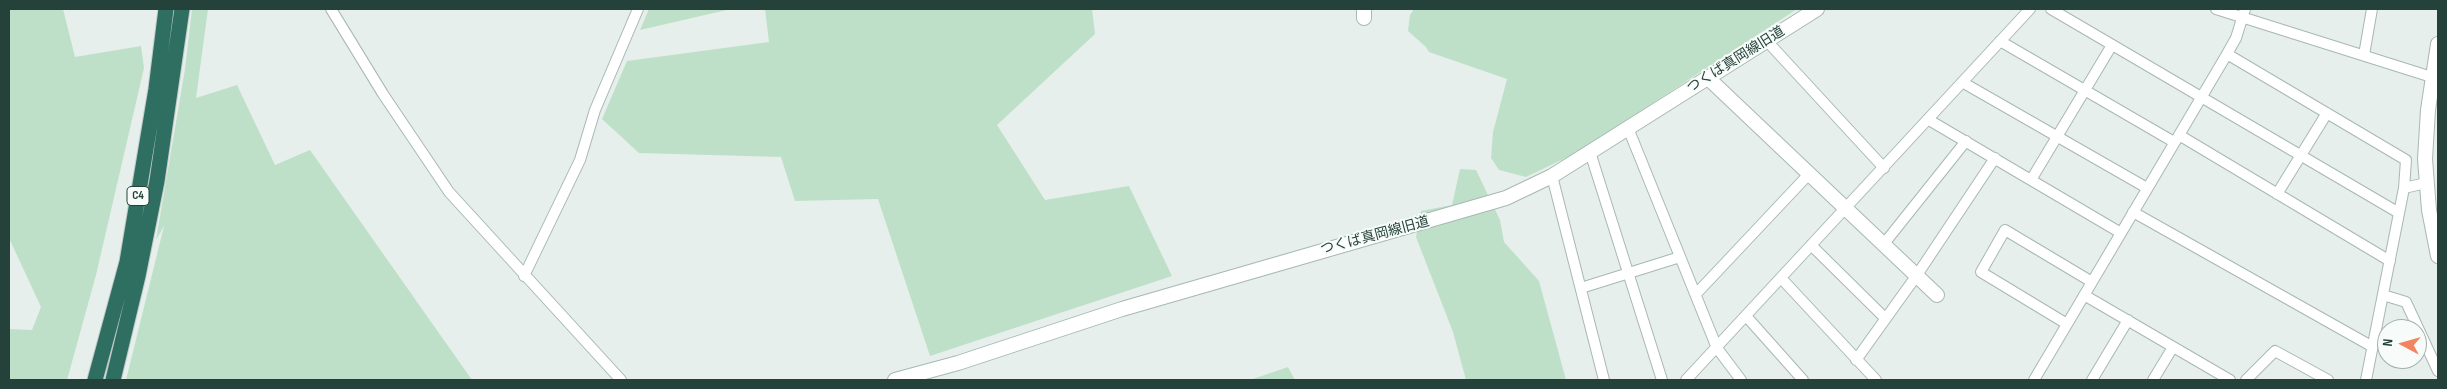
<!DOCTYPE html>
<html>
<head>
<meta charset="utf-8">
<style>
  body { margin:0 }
  #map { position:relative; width:2447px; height:389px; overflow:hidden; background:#e6efeb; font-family:"Sofia Sans Condensed",sans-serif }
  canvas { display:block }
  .frame { position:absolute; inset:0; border:10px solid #24423a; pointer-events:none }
  .north { position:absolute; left:2377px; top:319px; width:50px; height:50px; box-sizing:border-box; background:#f7fbf9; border:1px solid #a3b1ad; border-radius:50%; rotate:276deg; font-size:14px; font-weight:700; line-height:20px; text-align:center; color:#24423a }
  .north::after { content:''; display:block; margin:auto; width:18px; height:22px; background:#f4845f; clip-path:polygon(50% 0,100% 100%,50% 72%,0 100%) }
</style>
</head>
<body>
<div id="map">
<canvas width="2447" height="389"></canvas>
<div class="frame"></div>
<div class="north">N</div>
</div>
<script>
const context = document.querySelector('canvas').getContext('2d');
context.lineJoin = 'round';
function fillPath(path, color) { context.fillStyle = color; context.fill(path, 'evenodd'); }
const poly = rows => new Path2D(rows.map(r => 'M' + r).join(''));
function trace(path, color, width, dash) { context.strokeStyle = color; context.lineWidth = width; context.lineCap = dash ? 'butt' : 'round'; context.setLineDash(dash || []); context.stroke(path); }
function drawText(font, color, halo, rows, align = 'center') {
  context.font = font + ' "Sofia Sans Condensed","Noto Sans JP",sans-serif'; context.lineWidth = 4; context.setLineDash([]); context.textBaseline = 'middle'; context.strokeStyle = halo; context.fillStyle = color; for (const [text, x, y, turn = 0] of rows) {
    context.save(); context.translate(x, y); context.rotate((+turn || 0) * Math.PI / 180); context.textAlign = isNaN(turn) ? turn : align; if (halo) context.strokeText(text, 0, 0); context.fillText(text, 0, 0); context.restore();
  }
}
const green = poly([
  [9,9,63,9,75,57,141,46,144,68,96,275,67,380,9,380,9,329,32,330,41,307,9,238],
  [192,9,208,9,196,98,237,85,275,165,310,150,472,380,126,380,164,226,156,240,185,69],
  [649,9,731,9,640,30],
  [765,9,1092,9,1095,34,997,125,1045,200,1129,186,1172,276,930,356,878,199,795,201,781,157,639,153,602,119,627,61,769,42],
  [1414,9,1797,9,1576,153,1526,177,1499,170,1491,158,1493,132,1507,79,1429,52,1426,47,1408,31,1410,15],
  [1460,169,1476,170,1500,220,1504,242,1539,281,1566,380,1466,380,1453,332,1416,237,1421,211,1452,205],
  [1288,367,1295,380,1250,380]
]);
const minor = poly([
  [331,9,383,94,449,192,621,380],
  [2051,9,2399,213],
  [2216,9,2438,79],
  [1766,40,1884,168],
  [2000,41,2174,142],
  [2227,54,2406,160,2404,188],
  [2364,55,2372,9],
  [1962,82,2147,188],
  [1929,120,2121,233],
  [1628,128,1717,348,1741,380],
  [2179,135,2390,261],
  [1590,152,1662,380],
  [1552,176,1604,380],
  [2031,180,2112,45],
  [2277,194,2327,113],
  [2133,212,2373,347],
  [1811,245,1885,318],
  [1883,245,1966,141],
  [524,276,580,160,595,110,638,9],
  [1781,278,1876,380],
  [1581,288,1680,257],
  [1696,294,1809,174],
  [2084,295,2230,380],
  [2383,295,2406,302,2438,371],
  [1746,316,1803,380],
  [2067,324,1981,272,2005,230,2092,282],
  [1856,360,1917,275,1995,158],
  [1686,380,2030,9],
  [2034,380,2227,54,2236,38,2245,9],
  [2092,380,2128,320],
  [2153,380,2173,347],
  [2246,380,2275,351,2328,380],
  [2366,380,2404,188,2426,183]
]);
const tertiary = poly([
  [1364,18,1364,9],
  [2438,44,2428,110,2425,159,2429,210,2438,256],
  [1708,78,1937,295],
  [895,380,958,363,1122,309,1506,198,1552,176,1817,9]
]);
const motorway = poly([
  [95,380,127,262,156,89,166,9],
  [113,380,138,276,157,181,182,9]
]);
const shields = [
  [138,196,22]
];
const shieldNames = [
  ["C4",138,196]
];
const streetNames = [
  ["つくば真岡線旧道",1736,60,-32],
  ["つくば真岡線旧道",1375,236,-15]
];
fillPath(green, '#bfe0c8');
trace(minor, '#a8b8b2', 12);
trace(tertiary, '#a8b8b2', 16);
trace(motorway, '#c2cac8', 17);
trace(minor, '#fff', 10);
trace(tertiary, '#fff', 14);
trace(motorway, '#2f6f62', 15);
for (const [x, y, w] of shields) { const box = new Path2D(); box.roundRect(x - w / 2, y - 9.5, w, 19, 4); context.fillStyle = '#f7fbf9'; context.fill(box); trace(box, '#24423a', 1); }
drawText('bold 12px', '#24423a', null, shieldNames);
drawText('14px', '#24423a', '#f7fbf9', streetNames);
</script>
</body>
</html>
